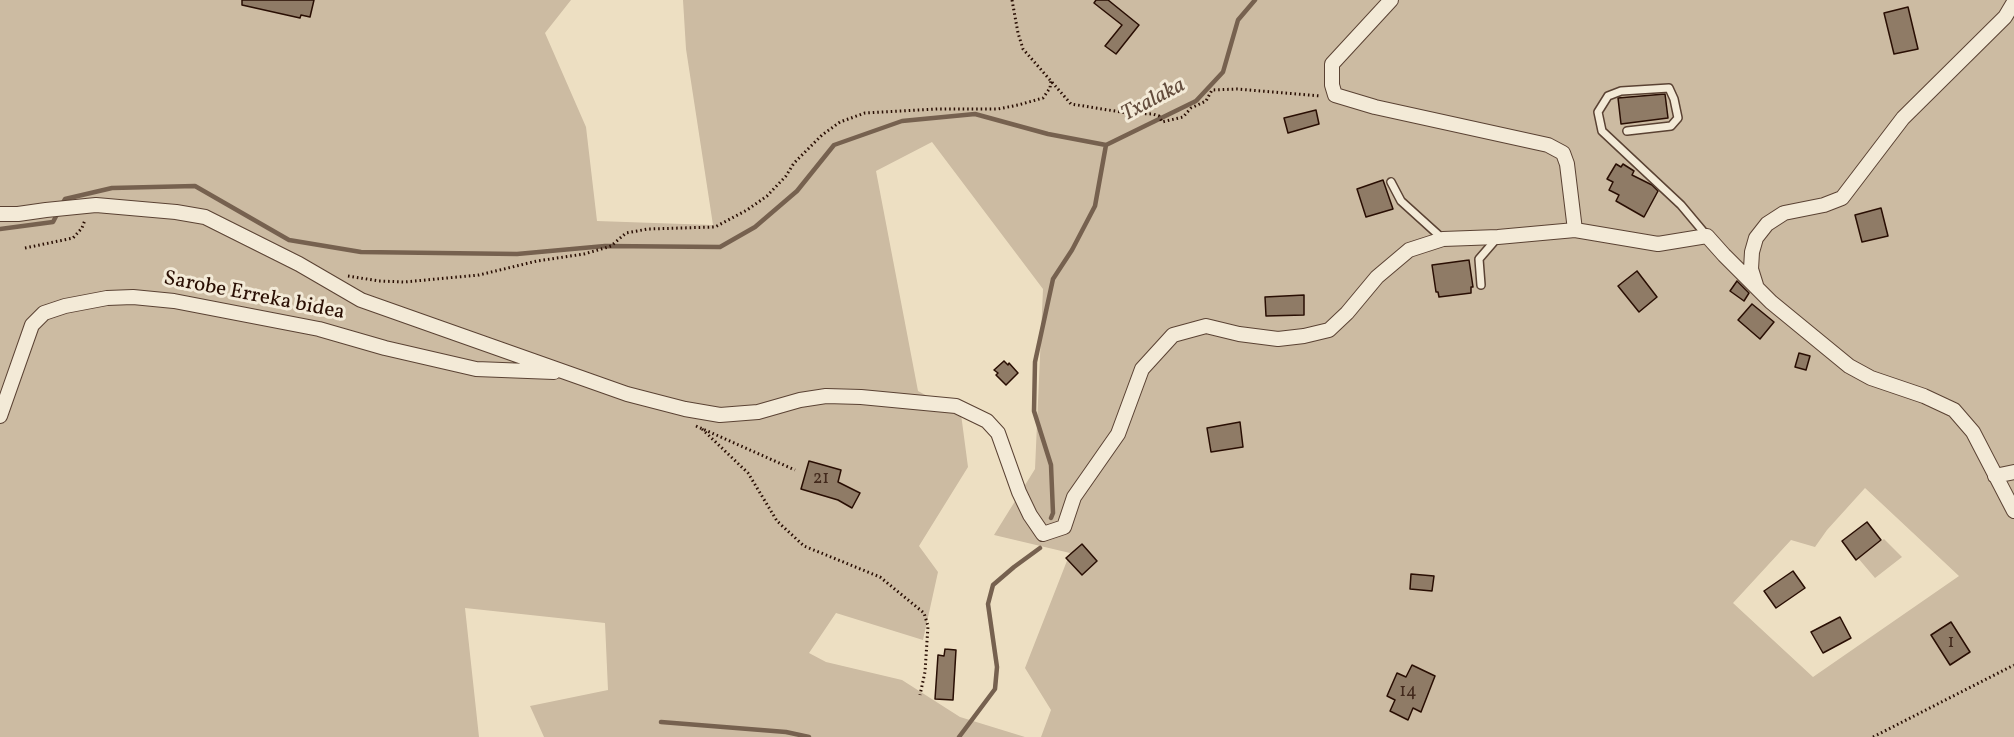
<!DOCTYPE html>
<html>
<head>
<meta charset="utf-8">
<style>
  body { margin:0 }
  canvas { display:block; background:#eddfc2 }
</style>
</head>
<body>
<canvas width="2014" height="737"></canvas>
<script>
const context = document.querySelector('canvas').getContext('2d');
context.lineJoin = 'round';
function fillPath(path, color) { context.fillStyle = color; context.fill(path, 'evenodd'); }
const poly = rows => new Path2D(rows.map(r => 'M' + r).join(''));
function trace(path, color, width, dash) { context.strokeStyle = color; context.lineWidth = width; context.lineCap = dash ? 'butt' : 'round'; context.setLineDash(dash || []); context.stroke(path); }
function drawText(font, color, halo, rows, align = 'center') {
  context.font = font + ' Vollkorn,serif'; context.lineWidth = 6; context.setLineDash([]); context.textBaseline = 'middle'; context.strokeStyle = halo; context.fillStyle = color; for (const [text, x, y, turn = 0] of rows) {
    context.save(); context.translate(x, y); context.rotate((+turn || 0) * Math.PI / 180); context.textAlign = isNaN(turn) ? turn : align; if (halo) context.strokeText(text, 0, 0); context.fillText(text, 0, 0); context.restore();
  }
}
const green = poly([
  [0,0,571,0,545,33,586,127,597,221,713,225,686,49,683,0,2014,0,2014,737,1041,737,1051,710,1025,668,1070,553,994,535,1035,469,1043,289,932,142,876,171,918,391,961,414,968,467,919,546,938,572,923,640,836,613,809,653,826,662,902,680,960,717,1025,737,544,737,530,706,608,690,605,623,465,608,479,737,0,737],
  [1865,488,1959,576,1813,677,1733,603,1791,540,1815,547,1827,530],
  [1884,539,1902,557,1875,578,1858,558]
]);
const stream = poly([
  [0,229,53,222,65,199,112,188,195,186,289,240,361,252,517,254,605,246,720,247,755,227,797,191,834,145,902,121,975,114,1048,134,1106,145,1196,101,1223,72,1238,20,1255,0],
  [1051,518,1053,513,1051,465,1034,411,1035,362,1053,279,1072,250,1095,206,1106,145],
  [661,722,786,732,809,737],
  [959,737,995,689,997,667,988,604,993,585,1014,567,1040,548]
]);
const building = poly([
  [242,0,314,0,310,17,301,15,300,18,242,5,242,0],
  [1096,0,1108,0,1139,25,1116,54,1105,46,1122,25,1094,3,1096,0],
  [1908,7,1918,49,1894,54,1884,13,1908,7],
  [1665,94,1668,118,1621,124,1618,98,1665,94],
  [1316,110,1319,124,1288,133,1284,118,1316,110],
  [1616,164,1621,167,1623,164,1634,171,1632,175,1652,185,1658,191,1644,217,1616,201,1619,195,1609,190,1613,182,1607,179,1616,164],
  [1383,180,1393,209,1366,217,1357,189,1383,180],
  [1881,208,1888,236,1862,242,1855,215,1881,208],
  [1469,260,1473,287,1471,287,1471,293,1439,297,1438,292,1436,292,1432,265,1469,260],
  [1637,271,1657,297,1639,312,1618,286,1637,271],
  [1737,281,1749,293,1744,301,1730,291,1737,281],
  [1304,295,1304,315,1266,316,1265,297,1304,295],
  [1752,304,1774,322,1760,339,1738,320,1752,304],
  [1799,353,1810,356,1806,370,1795,367,1799,353],
  [1004,361,1008,365,1009,363,1018,373,1006,385,996,375,998,373,994,370,1004,361],
  [1240,422,1243,447,1211,452,1207,428,1240,422],
  [809,461,841,470,838,482,860,493,852,508,838,500,801,489,809,461],
  [1867,522,1881,540,1856,560,1842,541,1867,522],
  [1082,544,1097,561,1082,575,1066,558,1082,544],
  [1793,571,1805,588,1776,608,1764,591,1793,571],
  [1411,574,1434,576,1432,591,1410,589,1411,574],
  [1840,617,1851,638,1823,653,1811,632,1840,617],
  [1951,622,1970,652,1950,665,1931,635,1951,622],
  [945,649,956,650,953,700,935,699,938,655,944,656,945,649],
  [1412,665,1435,676,1421,712,1413,708,1408,720,1390,711,1395,700,1387,696,1397,673,1406,677,1412,665]
]);
const path = poly([
  [1012,0,1018,33,1023,49,1071,104,1127,113,1153,114,1159,116,1162,122,1183,117,1191,108,1206,101,1212,90,1237,89,1321,96],
  [25,248,73,238,82,228,85,220],
  [348,276,379,281,404,282,479,275,537,261,584,254,605,248,611,246,626,233,648,229,715,227,747,210,767,196,786,176,794,163,822,135,840,122,865,113,881,112,938,109,998,109,1018,105,1043,98,1050,88,1051,80],
  [696,426,795,470],
  [702,429,748,473,777,521,804,546,880,577,924,613,928,626,925,672,920,695],
  [1873,737,2014,665]
]);
const lane = poly([
  [1627,131,1671,126,1678,118,1674,99,1669,88,1621,91,1608,96,1598,112,1602,131,1681,205,1707,236],
  [1391,182,1401,201,1443,239],
  [1481,285,1479,259,1498,237]
]);
const street = poly([
  [1391,0,1332,64,1332,85,1335,95,1375,107,1548,145,1563,153,1567,164,1575,230],
  [0,214,18,214,46,210,96,205,176,212,205,217,299,264,361,300,627,394,685,409,720,415,758,412,800,400,826,396,861,397,956,406,987,421,998,433,1019,492,1030,515,1043,534,1064,527,1074,497,1118,434,1142,369,1173,335,1206,326,1239,334,1278,339,1304,336,1329,330,1347,313,1377,277,1409,250,1443,239,1498,237,1575,230,1658,244,1707,236,1724,255,1771,302,1849,366,1871,378,1924,396,1954,410,1973,432,2014,511],
  [1756,285,1751,269,1752,252,1756,238,1767,224,1784,213,1824,205,1842,198,1903,118,2005,17,2014,2],
  [0,416,32,325,44,313,65,306,107,298,133,297,174,301,319,329,385,348,476,369,554,372],
  [1995,476,2014,472]
]);
const numberNames = [
  ["21",821,480],
  ["1",1951,644],
  ["14",1408,693]
];
const streetNames = [
  ["Sarobe Erreka bidea",254,297,11]
];
const waterNames = [
  ["Txalaka",1154,101,-28]
];
fillPath(green, '#ccbba2');
trace(stream, '#76614f', 4.5);
fillPath(building, '#8f7b66');
trace(building, '#290e03', 1.5);
trace(lane, '#5a4233', 10);
trace(street, '#5a4233', 16);
trace(path, '#290e03', 3, [1.5, 3]);
trace(lane, '#f3ead7', 7);
trace(street, '#f3ead7', 14);
drawText('18px', '#42291c', null, numberNames);
drawText('21px', '#290e03', '#f3ead7', streetNames);
drawText('italic 22px', '#634c3c', '#f3ead7', waterNames);
</script>
</body>
</html>
